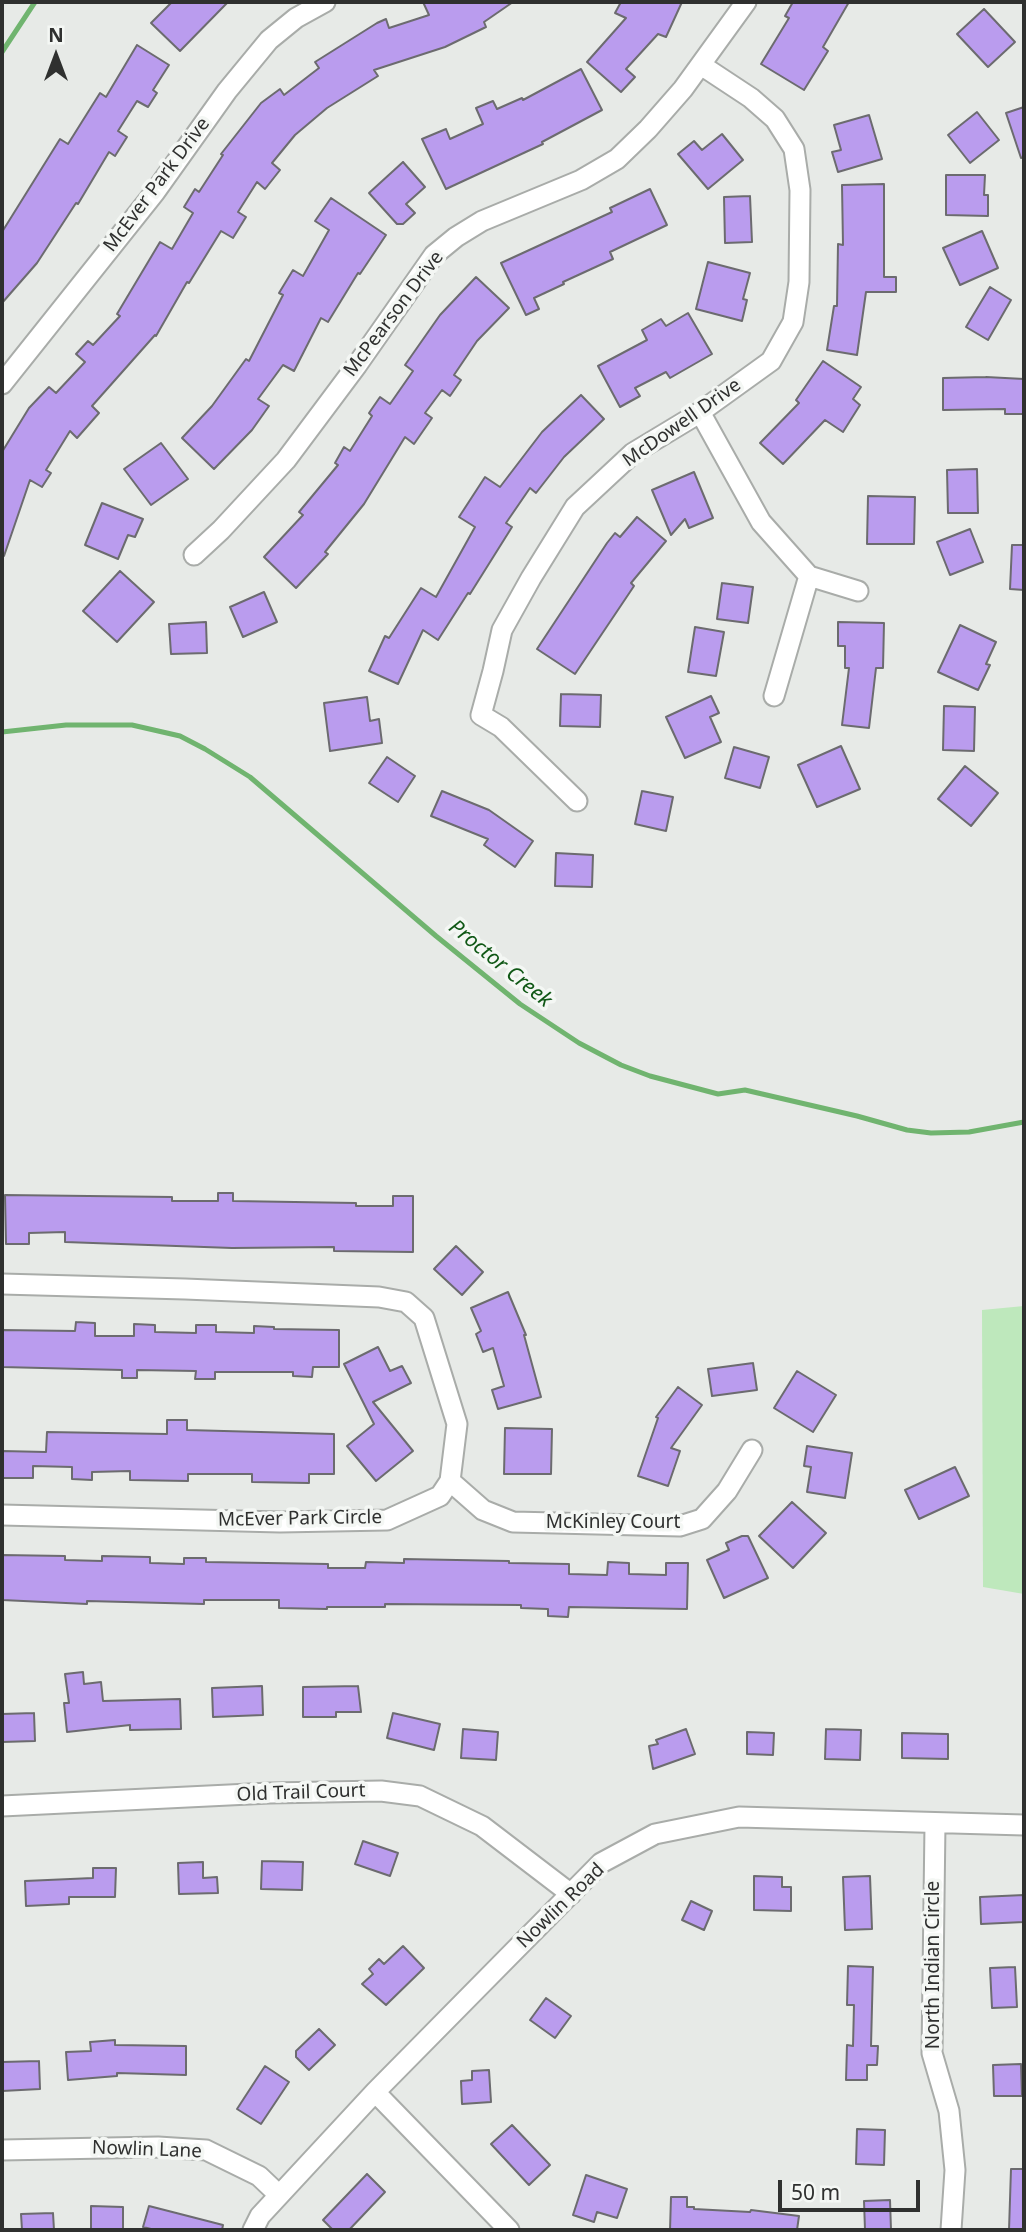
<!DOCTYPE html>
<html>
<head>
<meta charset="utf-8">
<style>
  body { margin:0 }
  #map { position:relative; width:1026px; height:2232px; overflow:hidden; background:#e7eae7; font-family:"Noto Sans",sans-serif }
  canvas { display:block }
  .frame { position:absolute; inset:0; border:4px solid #2f302f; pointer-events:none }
  .north { position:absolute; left:21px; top:21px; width:70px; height:70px; -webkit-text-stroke:5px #f4f7f4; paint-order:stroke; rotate:0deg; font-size:19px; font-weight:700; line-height:28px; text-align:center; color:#2f302f }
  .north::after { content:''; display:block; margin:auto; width:24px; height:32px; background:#2f302f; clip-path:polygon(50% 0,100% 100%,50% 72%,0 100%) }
  .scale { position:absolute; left:778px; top:2180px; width:142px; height:32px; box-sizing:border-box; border:4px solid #2f302f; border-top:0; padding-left:9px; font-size:21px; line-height:24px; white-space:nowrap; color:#2f302f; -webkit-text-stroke:5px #f4f7f4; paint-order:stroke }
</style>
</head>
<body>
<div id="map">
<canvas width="1026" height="2232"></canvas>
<div class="frame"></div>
<div class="north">N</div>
<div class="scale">50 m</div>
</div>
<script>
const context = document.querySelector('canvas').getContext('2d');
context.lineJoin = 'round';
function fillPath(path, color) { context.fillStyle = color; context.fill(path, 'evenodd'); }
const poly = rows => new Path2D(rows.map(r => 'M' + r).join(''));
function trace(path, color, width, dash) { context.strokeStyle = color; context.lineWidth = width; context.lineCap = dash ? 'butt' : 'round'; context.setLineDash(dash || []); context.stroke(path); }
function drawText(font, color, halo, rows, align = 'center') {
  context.font = font + ' "Noto Sans",sans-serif'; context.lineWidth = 7; context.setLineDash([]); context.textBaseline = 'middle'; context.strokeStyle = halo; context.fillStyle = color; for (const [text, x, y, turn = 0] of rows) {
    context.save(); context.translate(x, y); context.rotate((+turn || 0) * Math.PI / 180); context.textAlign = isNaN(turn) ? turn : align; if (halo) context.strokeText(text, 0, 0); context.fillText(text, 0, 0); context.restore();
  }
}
const green = poly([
  [1024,1306,1024,1594,983,1587,982,1310]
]);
const stream = poly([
  [2,52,35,2],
  [2,732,66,725,132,725,180,736,205,749,250,777,436,936,520,1004,579,1043,621,1065,650,1076,718,1094,745,1090,857,1116,907,1130,931,1133,969,1132,1024,1122]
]);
const building = poly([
  [172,2,228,2,180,51,151,23,172,2],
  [423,2,513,2,484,22,486,27,445,47,374,70,378,76,327,108,295,135,272,163,280,170,265,189,257,182,238,212,246,217,233,238,221,231,189,283,187,282,156,336,155,335,92,406,99,413,77,438,70,431,46,470,51,473,42,487,30,480,4,556,2,556,2,452,29,408,49,387,56,393,85,362,76,354,88,341,93,345,120,316,117,314,160,242,172,249,193,213,184,207,195,189,199,192,223,155,221,154,261,103,280,89,284,95,319,68,315,62,377,23,386,19,389,28,429,15,423,2],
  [621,2,682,2,666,37,658,34,626,69,635,77,621,92,587,62,626,18,615,13,621,2],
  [793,2,849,2,823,47,828,51,804,90,761,64,789,18,785,16,793,2],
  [984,9,1015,42,988,67,957,34,984,9],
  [137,45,169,65,153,90,157,93,148,107,137,101,118,131,127,137,115,156,109,152,78,204,76,203,37,263,2,303,2,232,60,139,68,144,100,93,106,97,137,45],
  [581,69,602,110,542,142,543,144,446,189,422,139,446,129,450,139,483,124,476,108,493,101,497,109,522,98,523,100,581,69],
  [1024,107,1024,157,1021,158,1006,113,1024,107],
  [977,112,999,140,970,163,948,135,977,112],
  [869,115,882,159,838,172,832,152,841,150,834,125,869,115],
  [722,134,743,160,708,189,678,154,694,141,702,150,722,134],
  [403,162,425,187,406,204,415,213,403,224,397,224,369,193,403,162],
  [946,175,985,175,984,195,988,195,988,216,946,215,946,175],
  [884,184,884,277,896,277,896,292,866,292,857,355,827,350,834,306,837,306,838,244,843,245,842,185,884,184],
  [650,189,667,225,610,252,613,259,563,282,564,284,534,298,539,309,526,315,501,263,612,212,610,208,650,189],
  [750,196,752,242,725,243,724,197,750,196],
  [331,198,386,235,360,274,358,273,328,322,321,318,294,371,283,365,258,399,269,406,252,430,214,469,182,438,212,406,246,359,249,361,283,295,279,293,293,270,303,276,329,230,315,221,331,198],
  [982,231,998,268,960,285,943,248,982,231],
  [708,262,750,273,743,299,747,300,742,321,696,309,708,262],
  [476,277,509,308,477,341,454,375,461,380,450,396,442,390,425,413,432,418,414,444,405,437,364,504,325,552,328,554,296,588,264,557,303,515,299,512,338,465,335,463,344,447,350,451,372,416,369,413,380,397,390,404,413,371,405,365,440,315,476,277],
  [990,287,1011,300,988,340,966,327,990,287],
  [688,313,712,354,670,378,666,372,635,388,640,396,620,407,598,366,647,340,642,330,661,319,666,326,688,313],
  [823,361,861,387,853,399,860,405,843,432,825,420,783,464,760,443,799,403,796,400,823,361],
  [986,377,1024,379,1024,414,1005,414,1005,409,943,410,943,378,986,377],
  [581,395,604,419,564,457,536,493,530,488,506,523,512,527,470,594,468,593,438,640,423,630,398,684,369,671,385,636,389,638,421,588,436,597,475,527,459,517,485,477,500,487,542,432,581,395],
  [161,443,188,479,151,505,124,469,161,443],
  [977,469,978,513,948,513,947,470,977,469],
  [694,472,713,518,689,528,685,519,671,535,652,490,694,472],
  [868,496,915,497,914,544,867,544,868,496],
  [102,503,143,519,135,537,128,535,118,559,85,545,102,503],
  [637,517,666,541,631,583,634,586,575,674,537,649,607,543,615,533,620,537,637,517],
  [970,529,983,562,950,575,937,542,970,529],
  [1012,545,1024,545,1024,590,1010,589,1012,545],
  [120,571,154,602,117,642,83,611,120,571],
  [722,583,753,587,748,623,717,619,722,583],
  [264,592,277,622,243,637,230,607,264,592],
  [206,622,207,653,171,654,169,624,206,622],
  [838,622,884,623,883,668,876,668,869,728,842,725,849,668,845,668,845,646,838,646,838,622],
  [960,625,996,642,986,664,990,665,978,690,938,672,960,625],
  [695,627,724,632,716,676,688,672,695,627],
  [561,694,601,695,600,727,560,726,561,694],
  [711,696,719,713,710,717,721,742,685,758,666,717,711,696],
  [367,697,370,721,379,719,382,743,330,751,324,703,367,697],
  [944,706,975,707,974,751,943,750,944,706],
  [841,746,860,789,817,807,798,765,841,746],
  [734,747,769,757,760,788,725,778,734,747],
  [387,757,415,776,398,802,369,783,387,757],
  [965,766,998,793,971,826,938,799,965,766],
  [442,791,489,810,533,841,515,867,484,845,488,839,431,816,442,791],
  [642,791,673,797,666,831,635,824,642,791],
  [556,853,593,855,592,887,555,886,556,853],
  [218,1193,233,1193,233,1201,356,1203,356,1206,393,1206,393,1196,413,1196,413,1252,334,1251,334,1247,232,1248,65,1242,65,1232,29,1233,29,1244,6,1244,5,1195,172,1197,172,1201,218,1201,218,1193],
  [456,1246,483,1272,462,1295,434,1269,456,1246],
  [508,1292,526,1335,524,1335,541,1397,498,1409,492,1390,504,1386,493,1348,483,1352,476,1334,481,1331,471,1308,508,1292],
  [76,1322,95,1323,95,1336,134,1336,134,1324,155,1325,155,1332,196,1333,196,1325,216,1325,216,1332,254,1333,254,1326,274,1327,274,1329,339,1330,339,1367,313,1367,312,1377,293,1376,293,1372,215,1372,215,1379,195,1379,196,1371,137,1370,137,1378,122,1378,122,1370,2,1367,2,1330,75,1331,76,1322],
  [378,1347,390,1371,402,1366,411,1383,373,1402,413,1451,376,1481,347,1446,374,1424,344,1364,378,1347],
  [753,1363,757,1390,712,1396,708,1369,753,1363],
  [797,1371,836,1395,813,1432,774,1408,797,1371],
  [678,1387,702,1405,671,1448,680,1451,668,1486,638,1476,658,1418,656,1417,678,1387],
  [167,1420,187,1420,187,1430,334,1434,334,1474,309,1474,309,1483,252,1482,252,1474,188,1474,188,1481,130,1480,130,1471,92,1472,92,1480,72,1479,72,1467,33,1466,33,1478,2,1478,2,1451,46,1452,47,1432,167,1434,167,1420],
  [505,1428,552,1429,551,1474,504,1474,505,1428],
  [807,1446,852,1453,845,1498,807,1492,811,1467,804,1466,807,1446],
  [955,1467,969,1496,919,1519,905,1490,955,1467],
  [792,1502,826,1533,793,1568,759,1536,792,1502],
  [742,1536,748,1536,768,1578,724,1598,707,1560,729,1550,726,1543,742,1536],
  [2,1555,65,1556,65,1560,102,1561,102,1556,150,1557,150,1563,184,1564,184,1558,206,1558,206,1562,328,1564,328,1568,365,1568,366,1562,404,1563,404,1559,509,1561,509,1563,569,1564,569,1574,607,1575,608,1562,629,1563,629,1574,666,1575,666,1563,688,1563,687,1609,569,1607,568,1617,548,1616,548,1609,521,1608,521,1605,385,1604,385,1607,327,1607,327,1609,279,1608,279,1600,204,1600,204,1604,87,1601,87,1604,2,1600,2,1555],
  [83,1672,84,1684,101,1682,103,1701,180,1699,181,1729,130,1730,130,1725,67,1732,64,1703,69,1703,65,1674,83,1672],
  [262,1686,263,1715,213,1717,212,1688,262,1686],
  [358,1686,361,1712,336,1712,336,1717,303,1717,303,1687,358,1686],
  [34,1713,35,1741,2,1742,2,1714,34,1713],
  [393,1713,440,1724,434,1750,387,1738,393,1713],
  [463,1729,498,1732,496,1760,461,1758,463,1729],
  [686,1729,695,1754,653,1769,649,1746,658,1744,656,1740,686,1729],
  [826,1729,861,1730,860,1760,825,1759,826,1729],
  [747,1732,774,1733,773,1755,747,1754,747,1732],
  [902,1733,948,1734,948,1759,902,1758,902,1733],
  [363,1841,398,1853,390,1876,355,1864,363,1841],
  [262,1861,303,1862,302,1890,261,1889,262,1861],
  [203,1862,203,1878,217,1877,218,1893,179,1894,178,1863,203,1862],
  [93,1868,116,1868,115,1897,69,1897,69,1904,26,1906,25,1881,93,1878,93,1868],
  [754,1876,782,1877,782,1887,791,1887,791,1911,754,1910,754,1876],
  [870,1876,872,1929,845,1930,843,1877,870,1876],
  [1024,1895,1024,1922,981,1924,980,1897,1024,1895],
  [691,1901,712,1911,704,1930,682,1920,691,1901],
  [403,1946,424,1968,386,2005,362,1984,373,1974,369,1969,379,1959,384,1964,403,1946],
  [848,1966,873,1967,871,2046,878,2046,877,2065,867,2065,867,2080,846,2080,847,2045,853,2046,854,2005,847,2005,848,1966],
  [1015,1967,1017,2007,992,2008,990,1968,1015,1967],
  [546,1998,571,2016,555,2038,530,2020,546,1998],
  [319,2029,335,2045,309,2070,296,2057,296,2051,319,2029],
  [115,2040,115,2045,186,2046,186,2075,117,2073,117,2076,68,2080,66,2052,91,2051,90,2042,115,2040],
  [39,2061,40,2089,2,2091,2,2062,39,2061],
  [1021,2064,1022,2096,994,2096,993,2065,1021,2064],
  [265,2066,289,2082,261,2124,237,2109,265,2066],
  [489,2070,491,2102,462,2104,461,2081,472,2080,472,2071,489,2070],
  [512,2125,550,2165,529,2185,491,2144,512,2125],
  [857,2129,885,2130,884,2165,856,2164,857,2129],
  [1011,2169,1024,2169,1024,2230,1009,2230,1011,2169],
  [367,2174,385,2192,349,2230,333,2230,323,2220,367,2174],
  [586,2175,627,2189,617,2218,597,2212,594,2222,573,2215,586,2175],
  [671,2197,687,2197,687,2207,694,2207,694,2209,750,2212,751,2210,799,2216,797,2230,670,2230,671,2197],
  [890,2200,891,2230,865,2230,864,2201,890,2200],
  [91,2206,123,2207,123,2230,91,2230,91,2206],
  [149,2206,223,2225,222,2230,155,2230,143,2227,149,2206],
  [53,2213,54,2230,22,2230,21,2214,53,2213]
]);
const minor = poly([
  [2,384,155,192,227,91,269,40,296,18,325,2],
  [700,412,761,522,809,576,858,591],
  [194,555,221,530,286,460,357,365,434,255,456,237,482,221,581,180,617,159,648,129,683,89,746,2],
  [774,696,809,576],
  [577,801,501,727,481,715,493,671,502,630,531,578,575,507,633,453,696,415,771,361,793,322,799,282,800,190,794,149,775,119,751,98,701,65],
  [2,1284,185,1289,379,1297,406,1302,424,1318,457,1424,450,1481,440,1496,387,1520,280,1522,2,1515],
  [450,1481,483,1510,513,1522,680,1526,702,1519,727,1491,752,1450],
  [2,1806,270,1793,381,1791,420,1796,482,1826,571,1894],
  [935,1824,932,2053,949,2111,955,2170,951,2230],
  [375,2092,509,2230],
  [2,2150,158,2147,206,2150,259,2176,279,2195],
  [253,2230,260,2216,375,2092,601,1863,655,1834,739,1817,1024,1825]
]);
const streetNames = [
  ["McEver Park Drive",157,185,-53],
  ["McPearson Drive",394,314,-53],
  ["McDowell Drive",682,423,-35],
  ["McEver Park Circle",300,1519,-1],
  ["McKinley Court",613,1523],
  ["Old Trail Court",301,1793,-2],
  ["Nowlin Road",561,1906,-44],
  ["North Indian Circle",934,1965,-90],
  ["Nowlin Lane",147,2150,2]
];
const waterNames = [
  ["Proctor Creek",500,964,39]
];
fillPath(green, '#bee8bc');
trace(stream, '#70b46f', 5);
fillPath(building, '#ba9cee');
trace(building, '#6c6b6f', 2);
trace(minor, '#a9aca9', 23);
trace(minor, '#fff', 19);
drawText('19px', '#2f302f', '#f4f7f4', streetNames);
drawText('italic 21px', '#105816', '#f4f7f4', waterNames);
</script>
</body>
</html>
